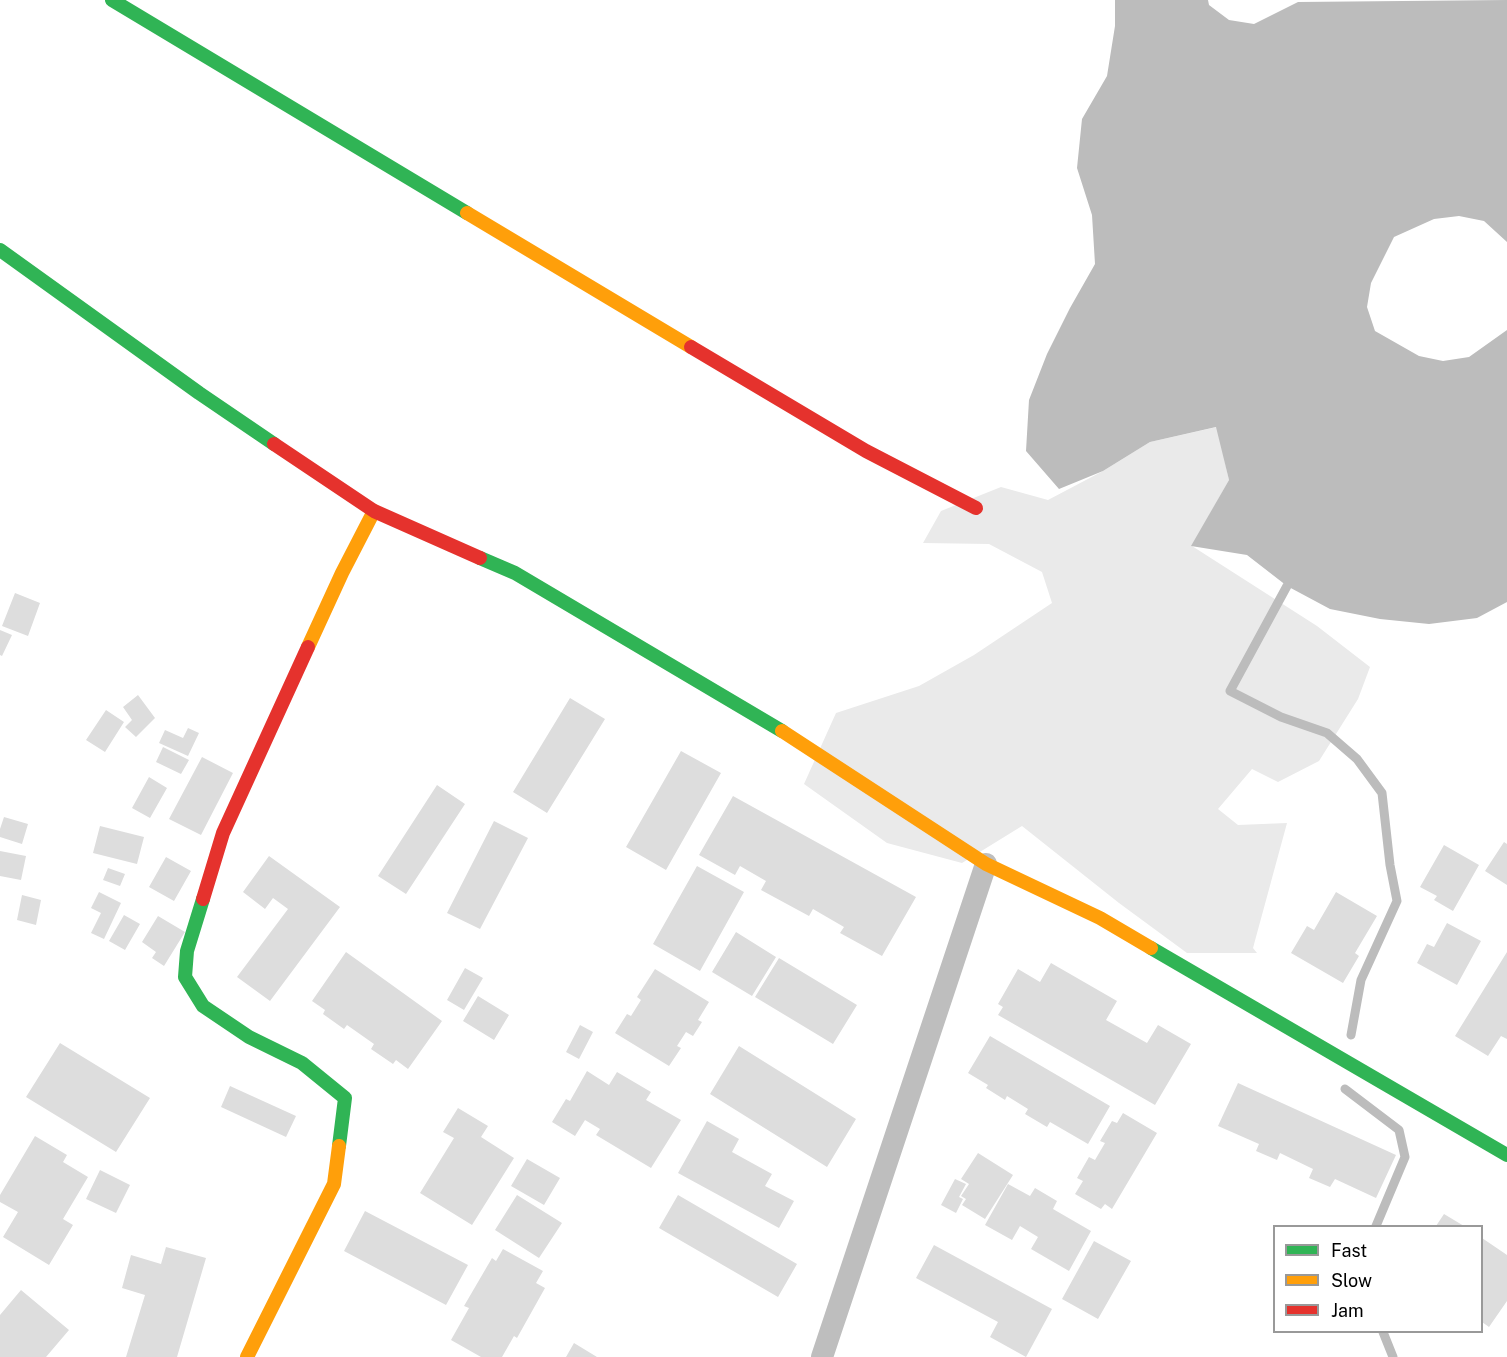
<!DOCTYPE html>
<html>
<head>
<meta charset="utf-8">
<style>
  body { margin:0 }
  #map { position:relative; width:1507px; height:1357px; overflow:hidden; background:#fff; font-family:"Public Sans",sans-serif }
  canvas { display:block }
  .legend { position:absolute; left:1273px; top:1225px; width:210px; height:108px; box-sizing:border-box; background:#fff; border:2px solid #999; margin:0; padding:8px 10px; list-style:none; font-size:18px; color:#000 }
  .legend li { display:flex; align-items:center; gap:12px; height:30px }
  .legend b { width:30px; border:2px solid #999 }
</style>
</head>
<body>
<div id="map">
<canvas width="1507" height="1357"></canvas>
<ul class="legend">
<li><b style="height:8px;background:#30b455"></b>Fast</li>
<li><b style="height:8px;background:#ff9f0a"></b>Slow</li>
<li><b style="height:8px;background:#e5322d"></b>Jam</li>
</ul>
</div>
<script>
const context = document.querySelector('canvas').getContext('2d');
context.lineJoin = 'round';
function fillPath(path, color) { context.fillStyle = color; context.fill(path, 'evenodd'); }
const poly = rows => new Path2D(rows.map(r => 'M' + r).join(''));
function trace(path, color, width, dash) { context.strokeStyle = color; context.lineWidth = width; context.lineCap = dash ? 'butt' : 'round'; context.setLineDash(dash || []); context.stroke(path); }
const green = poly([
  [1217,427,1229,480,1192,546,1317,626,1370,667,1358,699,1319,761,1278,782,1252,769,1218,809,1238,825,1287,823,1253,948,1257,953,1187,953,1119,903,1022,826,962,863,887,843,804,784,836,713,919,686,974,655,1052,603,1042,572,989,544,923,543,941,511,1001,487,1048,500,1103,471,1150,442]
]);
const water = poly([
  [1115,0,1208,0,1209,5,1229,20,1254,24,1298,2,1507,0,1507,242,1484,221,1459,216,1434,219,1394,237,1371,283,1367,307,1375,331,1419,356,1443,361,1469,357,1507,330,1507,602,1477,618,1429,624,1380,619,1330,609,1287,586,1247,555,1191,546,1229,480,1216,427,1150,442,1103,471,1059,489,1026,451,1029,400,1047,354,1070,308,1095,264,1092,215,1077,168,1082,119,1107,76,1115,26]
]);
const stream = poly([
  [1287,586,1230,691,1281,717,1327,733,1357,759,1382,793,1390,865,1397,901,1361,980,1351,1035],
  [1345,1089,1399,1130,1405,1157,1376,1226],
  [1383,1332,1393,1357]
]);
const building = poly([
  [15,593,40,603,28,636,2,626],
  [0,630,12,635,2,656,0,655],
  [138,695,155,718,136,737,125,727,132,720,123,707],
  [570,698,605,719,547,813,513,792],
  [106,710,124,722,105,752,86,740],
  [188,728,199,733,188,756,159,743,165,730,183,738],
  [163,747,189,760,181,774,156,762],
  [681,751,721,773,666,870,626,847],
  [202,757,233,773,201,835,169,819],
  [149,777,167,788,150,818,132,808],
  [437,785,465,804,406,894,378,876],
  [733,796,916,897,882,956,840,933,844,927,813,909,809,916,761,890,766,881,740,866,735,875,699,855],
  [4,817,28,824,22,844,0,837,0,829],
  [494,821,528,838,480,929,447,913],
  [100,826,144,837,137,864,93,853],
  [1504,842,1507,844,1507,885,1485,871],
  [1444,845,1479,865,1453,911,1434,900,1437,896,1420,887],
  [0,851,26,856,21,880,0,876],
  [269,856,340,907,270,1001,237,977,288,909,273,898,265,909,243,892],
  [166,857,191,871,174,901,149,887],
  [697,866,744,892,700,971,653,944],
  [108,868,125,874,120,886,103,880],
  [99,892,121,903,104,939,91,933,101,913,91,908],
  [1336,892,1377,916,1355,953,1359,956,1343,983,1291,953,1307,926,1314,930],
  [22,895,41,900,36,925,17,920],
  [124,915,140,924,125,950,109,941],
  [158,916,185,932,164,966,152,958,156,952,142,942],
  [1447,923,1481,941,1457,985,1417,963,1427,944,1434,947],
  [736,932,776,957,752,996,712,972],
  [346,952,442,1021,408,1069,396,1060,393,1064,371,1049,374,1044,347,1025,344,1029,323,1014,325,1010,312,1001],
  [1507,952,1507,1039,1501,1036,1488,1056,1455,1036],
  [779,958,857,1005,833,1044,755,997],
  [1051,963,1117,1001,1106,1020,1147,1043,1158,1025,1191,1044,1155,1105,998,1015,1003,1007,998,1004,1018,969,1040,982],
  [465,968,483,978,464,1010,447,1000],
  [655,969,709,1002,698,1020,702,1022,693,1036,686,1032,677,1046,681,1048,669,1066,615,1033,627,1014,631,1016,641,1000,637,997],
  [478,996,509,1015,494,1040,463,1021],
  [580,1025,593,1032,579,1059,566,1052],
  [990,1036,1110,1106,1088,1144,1050,1122,1047,1127,1025,1114,1028,1109,1007,1096,1005,1100,986,1088,988,1085,968,1073],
  [60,1043,150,1098,116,1152,26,1097],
  [739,1046,856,1119,827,1167,710,1094],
  [587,1071,609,1085,617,1072,651,1092,646,1100,681,1120,651,1168,596,1135,600,1129,585,1120,575,1136,552,1122,566,1099,570,1101],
  [1238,1083,1396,1155,1376,1198,1335,1179,1330,1187,1309,1178,1313,1169,1280,1153,1277,1160,1256,1151,1259,1144,1218,1126],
  [230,1086,296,1116,286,1137,221,1107],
  [458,1108,488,1126,481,1137,514,1158,472,1225,420,1193,454,1138,443,1132],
  [1123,1113,1157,1133,1112,1209,1105,1204,1101,1209,1075,1194,1083,1181,1077,1178,1089,1157,1095,1160,1105,1143,1100,1141,1112,1121,1117,1123],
  [707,1121,739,1139,732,1152,772,1174,765,1186,794,1201,779,1228,678,1173],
  [35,1136,67,1155,63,1162,88,1177,63,1219,73,1225,49,1265,3,1237,18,1212,0,1202,0,1195],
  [978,1153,1013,1175,985,1219,962,1205,966,1199,961,1196,969,1184,961,1179],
  [527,1159,560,1178,544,1205,511,1186],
  [100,1170,130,1185,116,1213,86,1199],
  [955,1179,966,1184,959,1197,963,1199,956,1213,941,1205],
  [1008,1184,1030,1196,1035,1188,1057,1201,1053,1209,1091,1231,1069,1271,1031,1249,1038,1237,1020,1226,1012,1240,985,1225],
  [517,1195,562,1223,539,1258,495,1230],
  [678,1195,797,1264,778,1297,659,1228],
  [365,1211,468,1265,446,1305,344,1251],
  [1444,1214,1464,1226,1436,1226],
  [1482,1238,1507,1255,1507,1301,1489,1327,1482,1322],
  [1094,1241,1131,1261,1098,1319,1062,1299],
  [934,1245,1052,1309,1026,1357,990,1337,998,1322,916,1278],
  [166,1247,206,1258,177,1357,126,1357,145,1295,122,1288,131,1255,161,1264],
  [503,1249,543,1271,536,1283,545,1288,517,1338,514,1336,502,1357,481,1357,451,1340,469,1308,464,1306,492,1258,496,1261],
  [21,1290,69,1330,46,1357,0,1357,0,1315],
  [574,1343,597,1357,566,1357]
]);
const street = poly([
  [822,1357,986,864]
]);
const fast = poly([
  [112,0,467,213],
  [0,250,199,393,274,444],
  [480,558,515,573,782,731],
  [203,899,187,951,185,977,203,1006,249,1037,302,1063,345,1098,339,1146],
  [1151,948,1507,1155]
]);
const slow = poly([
  [467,213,691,347],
  [308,647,342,573,374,511],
  [782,731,986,864,1100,918,1151,948],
  [247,1357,334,1184,339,1146]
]);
const jam = poly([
  [691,347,866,451,976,508],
  [274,444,374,511,480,558],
  [203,899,223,833,308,647]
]);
fillPath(green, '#eaeaea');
fillPath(water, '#bcbcbc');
trace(stream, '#bcbcbc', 9);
fillPath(building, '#ddd');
trace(street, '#bebebe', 22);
trace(fast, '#30b455', 14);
trace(slow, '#ff9f0a', 14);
trace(jam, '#e5322d', 14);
</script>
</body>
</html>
